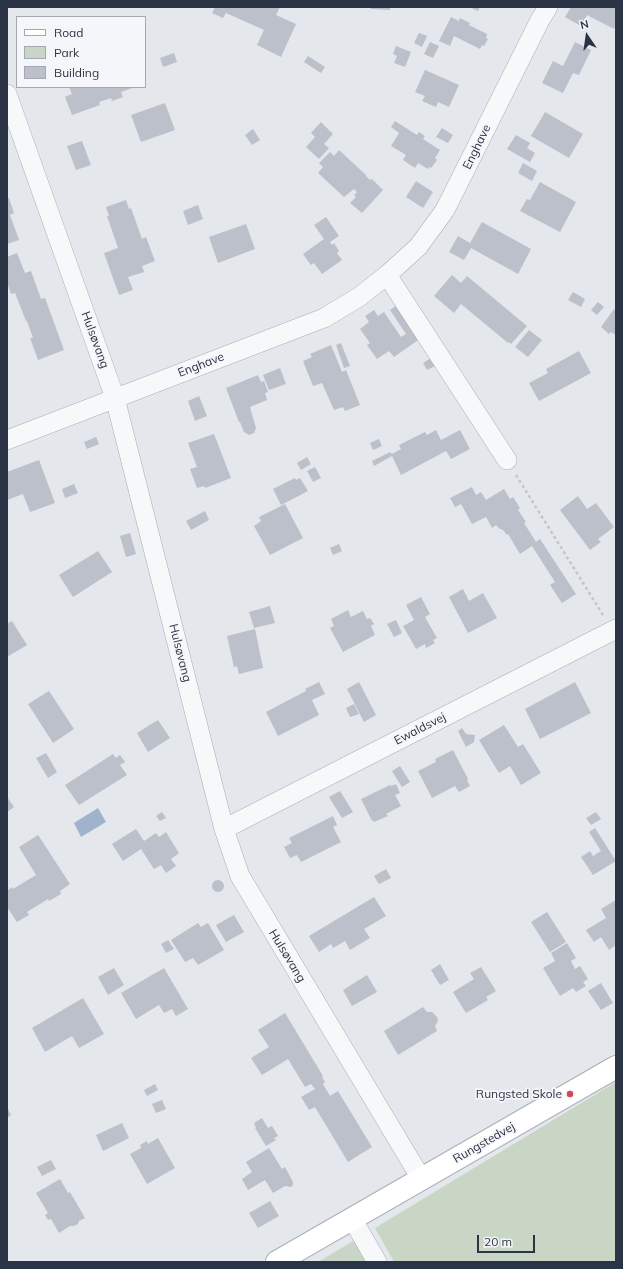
<!DOCTYPE html>
<html>
<head>
<meta charset="utf-8">
<style>
  body { margin:0 }
  #map { position:relative; width:623px; height:1269px; overflow:hidden; background:#e4e7ec; font-family:Mulish,sans-serif }
  canvas { display:block }
  .frame { position:absolute; inset:0; border:8px solid #2b3445; pointer-events:none }
  .legend { position:absolute; left:16px; top:16px; width:130px; height:72px; box-sizing:border-box; background:#f4f6f9; border:1px solid #a4a8b1; margin:0; padding:5px 7px; list-style:none; font-size:12px; color:#2b3445 }
  .legend li { display:flex; align-items:center; gap:8px; height:20px }
  .legend b { width:20px; border:1px solid #a4a8b1 }
  .north { position:absolute; left:567px; top:16px; width:40px; height:40px; -webkit-text-stroke:3px #f4f6f9; paint-order:stroke; rotate:347deg; font-size:11px; font-weight:700; line-height:16px; text-align:center; color:#2b3445 }
  .north::after { content:''; display:block; margin:auto; width:14px; height:18px; background:#2b3445; clip-path:polygon(50% 0,100% 100%,50% 72%,0 100%) }
  .scale { position:absolute; left:477px; top:1235px; width:58px; height:18px; box-sizing:border-box; border:2px solid #2b3445; border-top:0; padding-left:5px; font-size:12px; line-height:14px; white-space:nowrap; color:#2b3445; -webkit-text-stroke:3px #f4f6f9; paint-order:stroke }
</style>
</head>
<body>
<div id="map">
<canvas width="623" height="1269"></canvas>
<div class="frame"></div>
<ul class="legend">
<li><b style="height:5px;background:#fff"></b>Road</li>
<li><b style="height:11px;background:#c9d6c5"></b>Park</li>
<li><b style="height:11px;background:#bbc0ca"></b>Building</li>
</ul>
<div class="north">N</div>
<div class="scale">20 m</div>
</div>
<script>
const context = document.querySelector('canvas').getContext('2d');
context.lineJoin = 'round';
function fillPath(path, color) { context.fillStyle = color; context.fill(path, 'evenodd'); }
const poly = rows => new Path2D(rows.map(r => 'M' + r).join(''));
function trace(path, color, width, dash) { context.strokeStyle = color; context.lineWidth = width; context.lineCap = dash ? 'butt' : 'round'; context.setLineDash(dash || []); context.stroke(path); }
function drawText(font, color, halo, rows, align = 'center') {
  context.font = font + ' Mulish,sans-serif'; context.lineWidth = 3.5; context.setLineDash([]); context.textBaseline = 'middle'; context.strokeStyle = halo; context.fillStyle = color; for (const [text, x, y, turn = 0] of rows) {
    context.save(); context.translate(x, y); context.rotate((+turn || 0) * Math.PI / 180); context.textAlign = isNaN(turn) ? turn : align; if (halo) context.strokeText(text, 0, 0); context.fillText(text, 0, 0); context.restore();
  }
}
const green = poly([
  [616,1082,616,1262,394,1262,375,1228],
  [355,1240,368,1262,318,1262]
]);
const water = poly([
  [98,808,106,822,81,837,74,823]
]);
const building = poly([
  [215,7,280,7,276,15,296,24,281,57,257,45,264,30,226,13,223,18,212,13],
  [371,7,390,7,390,10,371,9],
  [469,7,480,7,478,11],
  [571,7,616,7,616,25,614,29,587,15,581,26,565,17],
  [451,17,459,21,460,18,470,23,469,25,487,34,486,38,488,39,484,46,482,45,480,49,454,36,450,46,439,41],
  [419,33,427,36,422,47,414,43],
  [430,42,439,46,433,58,424,54],
  [575,42,591,50,579,75,573,73,563,93,542,83,553,61,563,66],
  [396,46,411,52,405,67,394,63,397,56,393,54],
  [174,53,177,62,163,67,160,58],
  [308,56,325,67,321,73,304,62],
  [425,70,459,85,449,107,438,102,436,107,422,101,425,96,415,92],
  [69,87,135,87,121,92,123,97,112,101,111,98,99,102,100,105,72,115,65,97,72,94],
  [165,103,175,130,141,142,131,115],
  [545,112,583,134,569,158,531,136],
  [395,121,417,135,419,132,425,136,423,139,440,150,435,158,437,160,431,168,429,167,428,169,418,163,415,168,403,160,406,155,391,146,399,133,391,127],
  [321,122,333,134,324,144,329,148,319,159,306,147,315,137,311,133],
  [442,128,453,135,448,143,436,137],
  [253,129,260,140,252,145,245,135],
  [516,135,530,143,527,148,535,153,530,162,507,149],
  [82,141,91,165,76,170,67,146],
  [339,150,366,175,366,176,370,180,372,179,383,190,362,213,350,203,356,197,354,195,357,192,354,189,344,197,318,173,323,167,319,163,330,152,334,156],
  [523,163,537,171,532,181,518,173],
  [416,181,433,192,423,208,406,197],
  [540,182,576,202,560,232,520,211,527,199,530,200],
  [7,198,9,198,14,213,10,215,19,240,7,244],
  [126,200,129,209,131,208,142,239,146,237,155,261,142,266,144,272,128,277,133,290,119,295,104,253,118,248,107,216,109,216,106,207],
  [198,205,203,219,188,225,183,211],
  [326,217,339,236,330,242,332,245,334,243,339,251,337,253,342,260,322,274,314,263,311,265,303,254,324,239,314,225],
  [482,222,531,249,518,274,471,248,464,260,449,252,458,236,470,243],
  [246,224,255,249,218,263,209,237],
  [17,253,25,273,31,271,41,299,45,298,64,350,38,360,30,338,33,338,27,321,26,321,15,293,11,294,7,282,7,257],
  [452,275,461,283,467,276,527,326,511,344,509,342,508,343,461,304,454,313,434,296],
  [573,292,585,299,581,307,568,300],
  [598,302,604,307,597,315,591,310],
  [399,304,421,338,394,357,389,351,377,359,367,345,370,343,360,329,369,322,365,316,374,310,378,316,384,312,401,337,406,334,390,310],
  [614,309,616,311,616,335,611,332,609,334,601,327],
  [529,330,542,340,528,357,515,347],
  [341,343,350,366,344,368,336,345],
  [331,345,342,372,346,370,360,405,345,411,343,407,334,410,322,383,313,386,303,361,312,357,310,354],
  [579,351,591,373,539,401,529,383,548,373,546,369],
  [431,358,435,366,427,370,423,363],
  [280,368,286,384,269,390,263,375],
  [258,375,261,382,264,381,268,392,265,393,267,400,250,407,256,428,254,433,249,435,244,432,240,422,239,422,226,388],
  [199,396,207,416,195,421,188,401],
  [436,430,441,440,460,430,470,449,451,459,446,451,401,475,392,456,374,466,372,461,390,452,392,454,401,449,399,445,425,432,427,435],
  [214,434,231,478,205,488,204,486,197,488,190,469,197,467,188,443],
  [96,437,99,444,87,449,84,442],
  [379,439,382,446,373,450,370,443],
  [307,457,311,464,301,470,297,463],
  [39,460,55,503,30,512,23,494,7,500,7,472],
  [315,467,321,478,313,482,307,471],
  [295,478,296,480,300,478,308,491,281,505,273,489],
  [74,484,78,493,65,498,62,489],
  [472,487,476,495,481,492,486,500,504,489,510,499,513,497,520,508,518,510,526,522,524,523,536,542,540,539,576,594,562,603,550,585,555,582,532,546,520,554,508,534,507,535,503,530,500,529,496,525,492,528,486,517,472,524,461,504,455,507,450,498],
  [578,496,587,509,596,503,614,527,598,539,601,542,590,550,560,510],
  [285,504,303,538,270,555,254,526,261,521,259,517],
  [205,511,209,520,191,530,186,521],
  [130,533,136,554,126,557,120,536],
  [339,544,342,551,333,555,330,548],
  [98,551,112,572,73,597,59,575],
  [463,589,469,601,483,593,497,618,468,633,449,597],
  [421,597,430,614,425,617,437,638,433,640,435,643,426,648,425,644,416,649,403,626,414,620,406,605],
  [270,606,275,623,254,628,249,612],
  [348,610,351,617,363,611,367,619,370,618,374,624,371,626,375,635,343,652,330,628,334,626,331,619],
  [396,620,402,633,394,637,387,624],
  [12,621,27,645,7,657,7,624],
  [255,629,263,668,239,674,237,666,234,667,227,636],
  [319,682,325,694,312,700,319,715,278,736,266,712,306,691,305,689],
  [359,682,376,715,364,722,347,689],
  [575,682,591,713,540,739,525,709],
  [49,691,74,729,53,743,28,704],
  [354,704,359,714,350,717,346,708],
  [158,720,170,738,148,752,137,733],
  [504,725,518,747,523,744,541,773,521,785,510,766,499,773,479,740],
  [462,728,466,734,475,735,474,742,466,747,458,731],
  [453,750,468,779,467,780,470,786,459,792,455,786,432,798,418,771,436,762,435,759],
  [46,753,57,772,48,778,36,758],
  [113,754,116,758,120,755,125,762,120,765,127,775,79,805,65,785],
  [400,766,410,782,402,787,392,771],
  [396,784,400,793,395,795,401,806,386,814,388,816,374,822,373,820,372,821,361,799,390,785,391,786],
  [340,791,353,812,342,818,329,797],
  [7,797,14,807,7,812],
  [162,812,166,818,160,821,156,816],
  [596,812,601,819,591,825,586,818],
  [333,816,337,825,333,827,341,842,301,862,297,855,290,858,284,847,292,843,289,838],
  [595,828,616,861,593,875,581,857,590,851,593,856,601,851,589,832],
  [136,829,144,841,156,833,159,837,166,832,179,853,171,859,176,866,166,873,161,865,154,869,141,849,123,861,112,844],
  [38,835,70,884,60,891,61,894,49,901,48,899,27,912,29,915,17,922,7,907,7,891,12,887,13,889,36,875,19,847],
  [386,869,391,878,379,884,374,876],
  '212 886a6 6 0 1 1 12 0a6 6 0 1 1-12 0Z',
  [374,897,386,916,364,929,370,938,350,950,345,941,333,948,331,944,319,952,309,936],
  [616,900,616,945,609,950,601,937,594,942,586,930,606,918,601,909],
  [547,912,566,942,550,952,531,922],
  [234,915,244,932,226,942,216,925],
  [198,923,201,927,208,923,224,950,198,965,193,958,185,962,171,940],
  [168,940,174,949,166,953,161,944],
  [567,943,576,958,571,961,575,969,580,966,588,979,583,982,586,986,576,992,573,988,560,996,543,968,555,961,551,953],
  [440,964,449,980,440,985,431,970],
  [481,967,496,991,486,997,488,1000,466,1013,453,992,474,979,470,973],
  [114,968,124,985,108,995,98,977],
  [164,968,188,1009,176,1016,172,1009,164,1013,159,1005,136,1019,121,993],
  [367,975,377,992,352,1006,343,990],
  [601,983,613,1003,601,1010,588,991],
  [83,998,104,1034,79,1048,72,1036,45,1052,32,1028],
  [423,1007,427,1012,432,1012,437,1017,438,1021,435,1026,437,1031,398,1055,384,1031],
  [285,1013,323,1076,322,1077,325,1082,323,1084,330,1096,338,1091,372,1147,348,1162,315,1107,309,1110,301,1097,315,1089,311,1084,305,1087,288,1059,262,1075,251,1058,269,1047,258,1030],
  [155,1084,158,1090,147,1096,144,1090],
  [162,1100,166,1109,156,1113,152,1104],
  [7,1107,11,1115,7,1118],
  [262,1118,268,1128,272,1126,278,1136,274,1138,276,1140,266,1146,255,1128,256,1128,254,1123],
  [122,1123,129,1138,103,1151,96,1135],
  [158,1138,175,1168,147,1184,130,1154,141,1148,140,1145,147,1141,148,1144],
  [269,1148,282,1169,285,1167,293,1182,293,1185,291,1187,285,1186,273,1193,265,1180,248,1190,242,1179,252,1172,246,1162],
  [51,1160,56,1169,42,1176,37,1167],
  [60,1179,68,1193,70,1192,85,1218,79,1221,78,1224,74,1226,70,1226,59,1233,51,1219,48,1220,45,1215,48,1213,36,1193],
  [270,1201,279,1216,258,1228,249,1213]
]);
const path = poly([
  [516,475,603,615]
]);
const street = poly([
  [7,94,115,398,224,829,240,876,422,1180],
  [387,275,507,460],
  [7,440,324,318,359,297,387,275,418,247,445,210,540,20,548,7],
  [224,829,616,629],
  [353,1220,377,1262]
]);
const secondary = poly([
  [277,1262,616,1067]
]);
const markers = [
  [570,1094,4,"#d1495b"]
];
const streetNames = [
  ["Enghave",477,147,-64],
  ["Hulsøvang",95,340,70],
  ["Enghave",201,365,-21],
  ["Hulsøvang",180,653,76],
  ["Ewaldsvej",420,729,-27],
  ["Hulsøvang",287,956,59],
  ["Rungstedvej",484,1143,-30]
];
const poiNames = [
  ["Rungsted Skole",562,1094]
];
fillPath(green, '#c9d6c5');
fillPath(water, '#9fb4cc');
fillPath(building, '#bbc0ca');
trace(street, '#a9aeb7', 20);
trace(secondary, '#a9aeb7', 24);
trace(path, '#c2c5cb', 2.5, [3, 3]);
trace(street, '#f7f8fa', 19);
trace(secondary, '#fff', 22);
for (const [x, y, r, color] of markers) { const dot = new Path2D(); dot.arc(x, y, r, 0, 2 * Math.PI); context.fillStyle = color; context.fill(dot); trace(dot, '#f4f6f9', 1.5); }
drawText('12px', '#2b3445', '#f4f6f9', streetNames);
drawText('12px', '#2b3445', '#f4f6f9', poiNames, 'right');
</script>
</body>
</html>
